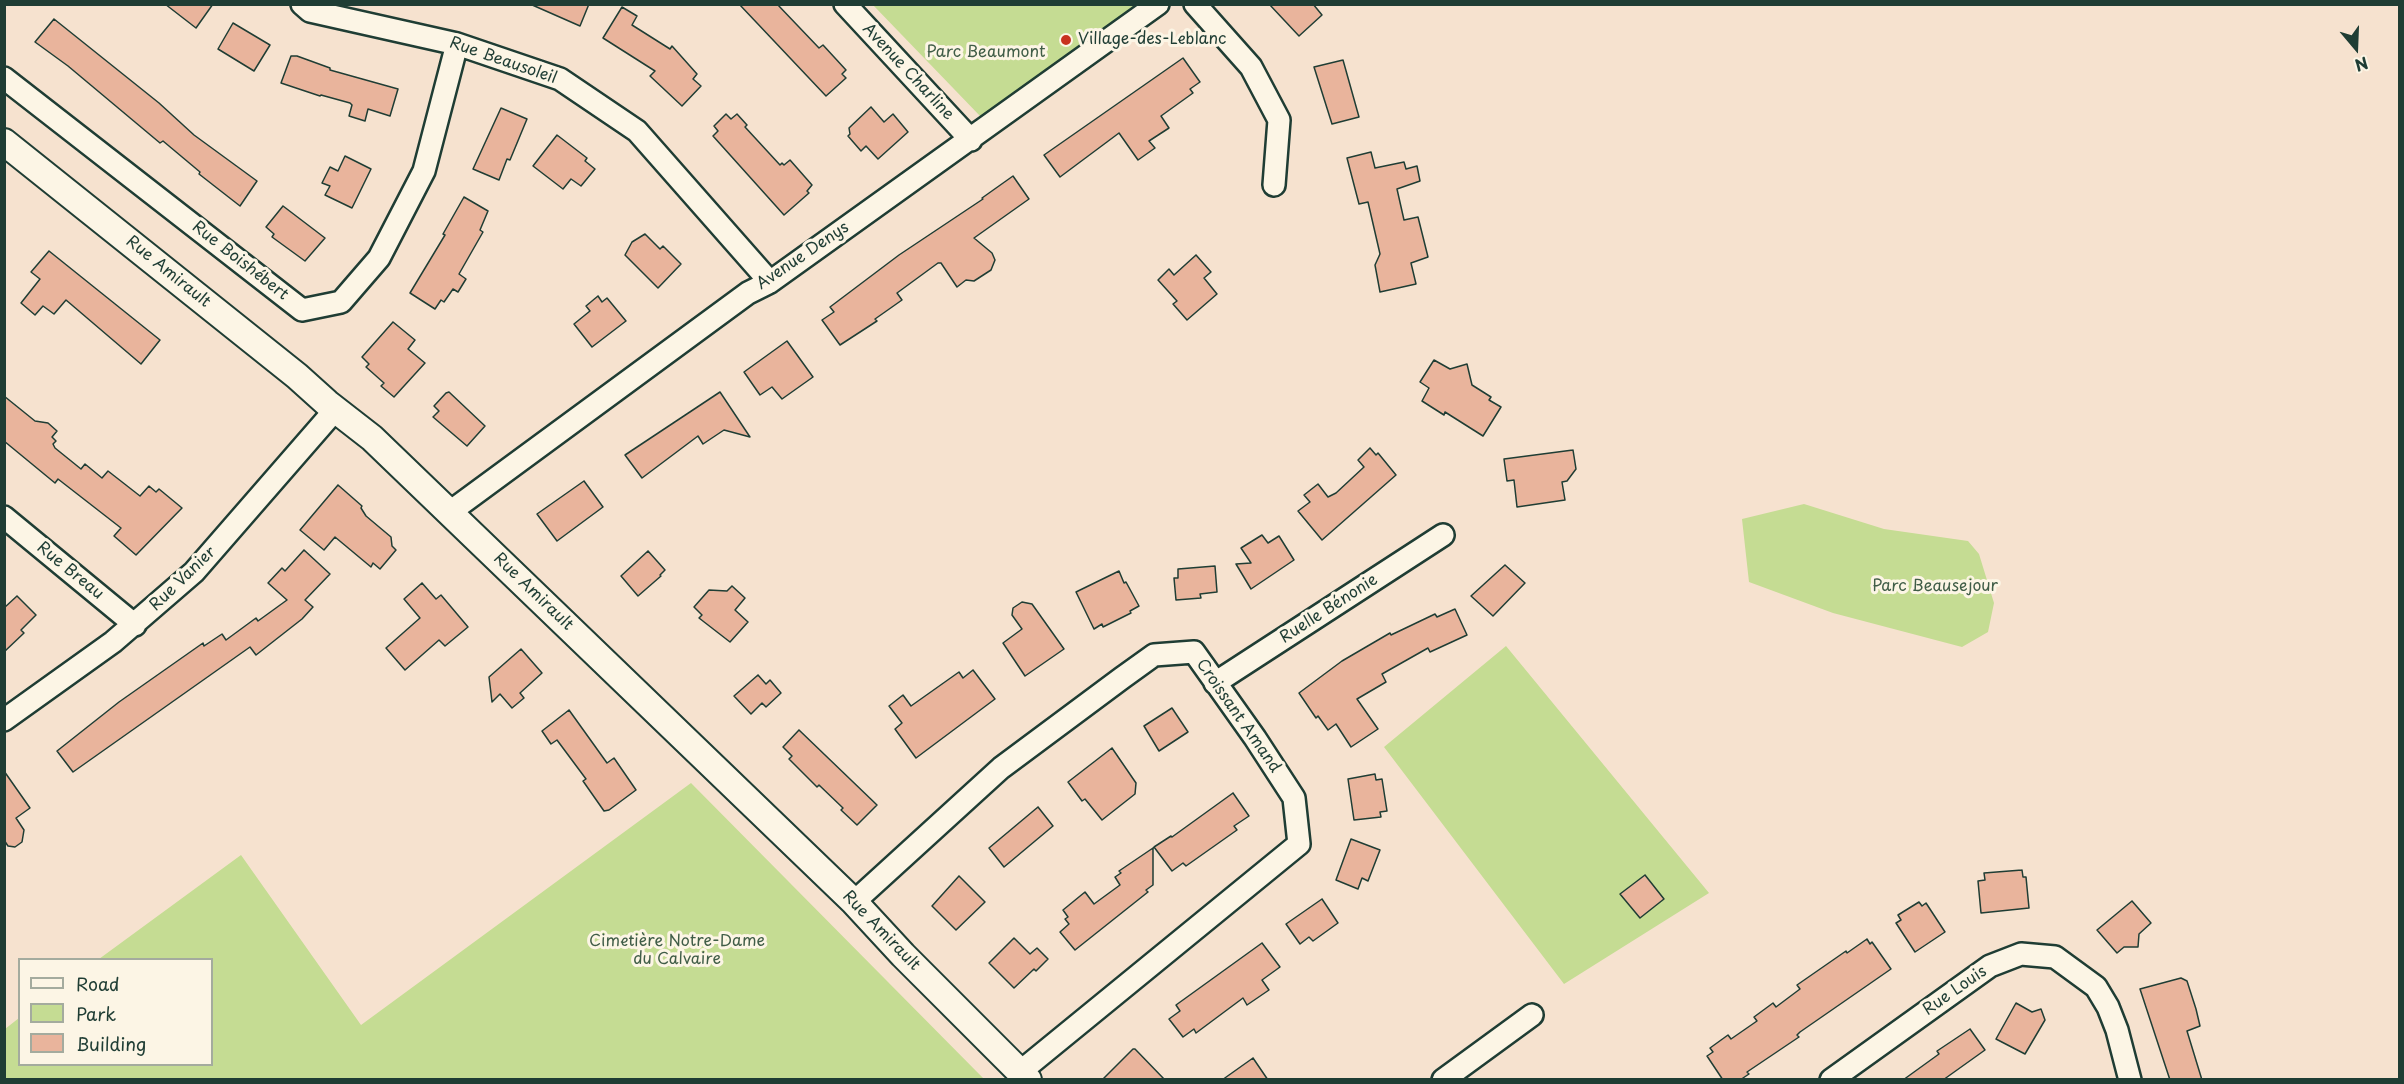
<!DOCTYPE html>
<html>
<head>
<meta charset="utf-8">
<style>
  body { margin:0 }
  #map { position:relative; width:2404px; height:1084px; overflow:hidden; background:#f6e2cf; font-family:"Playpen Sans",sans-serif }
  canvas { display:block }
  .frame { position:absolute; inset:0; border:6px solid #1f3d34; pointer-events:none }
  .legend { position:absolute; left:18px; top:958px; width:195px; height:108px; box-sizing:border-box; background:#fcf5e5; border:2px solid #a4ab9e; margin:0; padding:8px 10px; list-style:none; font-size:18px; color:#1f3d34 }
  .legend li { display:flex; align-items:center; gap:12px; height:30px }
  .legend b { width:30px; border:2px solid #a4ab9e }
  .north { position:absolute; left:2326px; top:18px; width:60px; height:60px; -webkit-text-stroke:4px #fcf5e5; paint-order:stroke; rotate:161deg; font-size:16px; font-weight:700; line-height:24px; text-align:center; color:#1f3d34 }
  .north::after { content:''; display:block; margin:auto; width:21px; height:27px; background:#1f3d34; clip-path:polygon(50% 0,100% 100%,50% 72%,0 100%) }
</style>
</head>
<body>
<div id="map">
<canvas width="2404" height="1084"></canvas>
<div class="frame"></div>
<ul class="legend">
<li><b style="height:8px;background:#fcf5e5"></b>Road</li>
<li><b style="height:16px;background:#c5dc93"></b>Park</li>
<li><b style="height:16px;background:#e9b49c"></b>Building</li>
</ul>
<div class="north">N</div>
</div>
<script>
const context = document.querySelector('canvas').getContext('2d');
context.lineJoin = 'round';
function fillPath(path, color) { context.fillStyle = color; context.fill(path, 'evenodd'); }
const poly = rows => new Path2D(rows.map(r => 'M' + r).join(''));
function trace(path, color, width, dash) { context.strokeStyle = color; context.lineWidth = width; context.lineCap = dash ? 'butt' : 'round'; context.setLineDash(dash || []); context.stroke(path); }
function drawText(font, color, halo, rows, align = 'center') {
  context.font = font + ' "Playpen Sans",sans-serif'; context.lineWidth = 6; context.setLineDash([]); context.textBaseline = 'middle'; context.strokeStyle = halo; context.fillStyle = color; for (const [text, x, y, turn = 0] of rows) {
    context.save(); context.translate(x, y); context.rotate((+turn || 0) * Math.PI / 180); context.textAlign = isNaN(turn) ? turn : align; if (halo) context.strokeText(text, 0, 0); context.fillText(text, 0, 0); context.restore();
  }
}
const green = poly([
  [873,5,1139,5,981,117],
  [1804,504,1884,529,1968,541,1979,554,1994,603,1988,632,1962,647,1833,613,1749,582,1742,519],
  [1506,646,1709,893,1564,984,1384,747],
  [691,783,984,1079,5,1079,5,1029,19,1018,20,1064,212,1064,212,960,99,959,241,855,361,1025]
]);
const building = poly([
  [165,4,213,4,196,28,165,4],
  [530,4,589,4,580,26,530,4],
  [739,4,777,4,819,48,823,45,846,70,842,74,846,78,826,96,739,4],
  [1269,4,1313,4,1322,15,1299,36,1269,4],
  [622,7,637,16,632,25,670,49,672,46,697,74,693,79,701,86,682,106,650,76,655,71,603,38,622,7],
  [54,19,159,103,194,135,257,181,240,206,199,174,200,172,163,141,160,143,68,66,35,42,54,19],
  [233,23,270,45,254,71,218,49,233,23],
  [291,56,297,56,330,68,330,70,398,89,390,116,368,109,365,121,349,116,352,105,350,103,321,95,320,96,281,83,291,56],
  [1183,58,1200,82,1190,89,1193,93,1161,116,1169,128,1149,141,1155,148,1138,160,1119,133,1060,177,1044,155,1183,58],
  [1343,60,1359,117,1332,124,1314,67,1343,60],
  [871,107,884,122,893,114,908,132,878,159,866,146,861,151,848,136,850,134,849,128,871,107],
  [501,108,527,119,510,160,507,159,499,180,473,169,501,108],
  [726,114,731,119,737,114,747,125,745,127,780,165,782,163,784,165,790,160,812,185,807,191,809,193,784,215,713,136,718,131,714,126,726,114],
  [557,135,587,158,585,161,595,169,581,186,571,179,563,189,533,166,557,135],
  [1371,152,1375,168,1404,162,1406,169,1417,166,1420,181,1397,189,1404,220,1418,217,1428,257,1411,263,1416,284,1380,292,1375,265,1380,254,1368,202,1359,204,1347,158,1371,152],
  [345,156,371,169,352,208,325,195,330,186,322,183,330,167,338,171,345,156],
  [1013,176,1029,199,974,238,992,253,995,260,991,270,974,281,966,280,957,287,941,263,938,263,897,293,902,300,875,319,877,321,840,345,822,320,834,312,830,307,899,255,983,199,982,198,1013,176],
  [464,197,488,211,480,230,483,232,459,274,466,279,458,292,453,289,444,302,441,300,435,309,410,293,445,235,443,234,464,197],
  [283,206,325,238,305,261,272,237,274,234,266,227,283,206],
  [645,234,660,249,663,246,681,264,658,288,625,255,632,242,645,234],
  [49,251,160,340,141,364,66,300,54,314,43,306,35,315,21,303,40,279,31,272,49,251],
  [1196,255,1211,272,1204,278,1217,294,1187,320,1173,304,1177,301,1158,280,1169,269,1174,275,1196,255],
  [598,296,602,302,607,298,626,321,592,347,574,324,590,311,586,306,598,296],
  [393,322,415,340,408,349,425,363,394,397,381,386,384,383,366,367,369,364,362,357,393,322],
  [787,341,813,377,782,399,772,387,760,395,744,372,787,341],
  [1434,360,1450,369,1467,364,1472,385,1491,397,1489,400,1501,407,1483,436,1445,412,1444,415,1422,401,1429,388,1420,382,1434,360],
  [449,392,485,426,467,446,433,417,439,411,434,406,446,393,449,392],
  [720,392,750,437,724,430,703,444,698,436,642,478,625,455,720,392],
  [4,396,35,421,48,423,57,431,52,437,56,441,53,444,55,448,81,469,85,464,102,478,108,471,140,496,149,486,156,492,159,489,182,508,136,555,114,536,121,528,58,479,55,483,4,441,4,396],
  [1370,448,1376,455,1378,453,1396,475,1322,540,1298,511,1310,502,1304,495,1318,484,1328,497,1336,493,1364,467,1358,460,1370,448],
  [1573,450,1576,469,1567,481,1562,482,1565,500,1517,507,1514,480,1507,481,1504,459,1573,450],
  [584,481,603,507,557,541,537,514,584,481],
  [338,485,362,506,361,508,366,516,391,537,392,546,396,550,380,569,373,563,371,567,335,537,324,550,300,530,338,485],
  [1262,535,1268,543,1279,536,1294,560,1251,589,1236,564,1251,563,1241,548,1262,535],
  [304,550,330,574,305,600,313,607,302,619,256,655,250,647,73,772,57,751,119,702,203,643,204,646,222,634,226,640,256,618,258,621,287,600,268,583,282,568,285,571,304,550],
  [648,551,665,570,660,575,661,576,638,596,621,576,648,551],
  [1505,565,1525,583,1493,616,1471,596,1505,565],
  [1215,566,1217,592,1200,594,1201,598,1176,600,1174,578,1178,578,1178,569,1215,566],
  [1119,571,1124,583,1126,582,1139,606,1130,611,1131,613,1103,627,1102,624,1094,629,1076,592,1119,571],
  [422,583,436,599,441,595,468,627,445,646,439,640,405,670,386,648,420,618,404,599,422,583],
  [732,586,745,598,735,610,748,622,730,642,699,618,702,615,694,607,709,590,727,591,732,586],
  [17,596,36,615,21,630,24,633,4,652,4,608,17,596],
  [1022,602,1032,604,1064,649,1025,676,1003,643,1022,629,1012,615,1013,608,1022,602],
  [1455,609,1467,635,1430,652,1428,648,1382,674,1386,682,1357,699,1378,729,1351,747,1336,724,1328,730,1318,716,1316,718,1299,693,1342,661,1390,633,1391,635,1435,614,1437,617,1455,609],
  [521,649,542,673,520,693,524,698,512,708,500,694,492,702,489,677,521,649],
  [973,670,995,699,916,758,895,729,902,723,889,706,903,695,911,706,959,672,963,678,973,670],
  [758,675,766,684,770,680,781,693,766,707,762,703,751,714,734,696,758,675],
  [1172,708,1188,732,1159,751,1144,726,1172,708],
  [569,710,607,763,614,758,636,790,609,810,604,811,583,781,586,779,557,740,551,744,542,731,569,710],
  [799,730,877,805,857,825,841,810,843,808,819,785,817,787,789,759,792,756,783,747,799,730],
  [1112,748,1136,783,1135,794,1102,820,1085,799,1082,801,1068,782,1112,748],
  [4,771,30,808,16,818,24,830,22,842,15,847,8,846,4,840,4,771],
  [1375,774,1376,780,1382,779,1387,811,1380,812,1381,817,1354,820,1348,779,1375,774],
  [1233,793,1249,816,1234,826,1237,830,1186,866,1183,863,1172,871,1154,847,1171,836,1172,837,1233,793],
  [1038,807,1053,826,1004,867,989,848,1038,807],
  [1351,839,1380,850,1368,881,1362,878,1358,889,1336,880,1351,839],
  [1153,848,1153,885,1146,890,1148,892,1075,950,1060,932,1069,924,1065,919,1068,917,1063,910,1085,892,1094,904,1120,885,1115,877,1121,873,1119,871,1153,848],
  [2022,870,2023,877,2026,877,2029,908,1981,913,1978,881,1985,880,1984,873,2022,870],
  [1645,875,1664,899,1640,918,1620,894,1645,875],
  [959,876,985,902,956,930,932,906,959,876],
  [1322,899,1338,923,1313,941,1309,937,1300,944,1286,924,1322,899],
  [2132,901,2151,923,2139,934,2138,947,2124,947,2117,953,2097,930,2132,901],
  [1919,902,1922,906,1926,903,1945,932,1915,952,1896,923,1901,920,1898,915,1919,902],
  [1014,938,1030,954,1037,948,1048,959,1036,971,1034,969,1014,988,989,963,1014,938],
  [1867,939,1870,944,1872,942,1891,969,1800,1032,1797,1035,1799,1037,1747,1072,1749,1074,1740,1080,1723,1080,1707,1056,1713,1052,1710,1048,1728,1035,1731,1039,1757,1021,1754,1017,1773,1003,1776,1007,1800,989,1797,985,1846,951,1847,953,1867,939],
  [1262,943,1280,967,1262,980,1269,990,1247,1005,1243,998,1196,1033,1194,1029,1183,1037,1169,1019,1180,1011,1176,1005,1262,943],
  [2181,978,2187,981,2196,1009,2200,1026,2187,1031,2202,1080,2170,1080,2140,989,2181,978],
  [2016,1003,2032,1012,2041,1009,2045,1020,2025,1054,1996,1039,2016,1003],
  [1970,1029,1985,1050,1943,1080,1903,1080,1939,1054,1937,1051,1970,1029],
  [1133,1049,1135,1049,1165,1080,1102,1080,1133,1049],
  [1253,1058,1268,1080,1222,1080,1253,1058]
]);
const minor = poly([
  [302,4,310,11,457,44,560,79,637,131,770,282],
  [845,4,971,140],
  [1195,4,1251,67,1279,120,1274,185],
  [4,78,302,310,341,302,379,258,424,171,457,44],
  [450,512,748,293,770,282,1158,4],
  [4,517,135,625],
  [1215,683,1443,535],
  [4,720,113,642,194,572,335,410],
  [854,902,1001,768,1122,678,1154,655,1194,652,1255,738,1294,798,1299,844,1020,1072],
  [1443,1080,1532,1015],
  [1831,1080,1990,966,2021,954,2055,957,2096,987,2108,1007,2117,1030,2130,1080]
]);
const major = poly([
  [4,142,297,376,327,403,372,438,854,902,903,955,1028,1080]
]);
const markers = [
  [1066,40,6,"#c8321e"]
];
const poiNames = [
  ["Village-des-Leblanc",1078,40]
];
const parkNames = [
  ["Parc Beaumont",986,53],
  ["Parc Beausejour",1935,587],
  ["Cimetière Notre-Dame",677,942],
  ["du Calvaire",677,960]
];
const streetNames = [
  ["Rue Beausoleil",503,61,19],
  ["Avenue Charline",908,72,47],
  ["Avenue Denys",803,256,-34],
  ["Rue Boishébert",240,261,38],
  ["Rue Amirault",168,272,39],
  ["Rue Breau",70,571,39],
  ["Rue Vanier",183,579,-44],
  ["Rue Amirault",533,592,44],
  ["Ruelle Bénonie",1329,609,-33],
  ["Croissant Amand",1238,716,55],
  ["Rue Amirault",881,931,46],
  ["Rue Louis",1955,991,-35]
];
fillPath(green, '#c5dc93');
fillPath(building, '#e9b49c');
trace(building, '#1f3d34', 1.5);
trace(minor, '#1f3d34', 26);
trace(major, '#1f3d34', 30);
trace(minor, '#fcf5e5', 21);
trace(major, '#fcf5e5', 26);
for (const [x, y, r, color] of markers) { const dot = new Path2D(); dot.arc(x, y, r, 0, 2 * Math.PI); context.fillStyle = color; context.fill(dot); trace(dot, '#fcf5e5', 2); }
drawText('16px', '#1f3d34', '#fcf5e5', poiNames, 'left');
drawText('16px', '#405d47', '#fcf5e5', parkNames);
drawText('16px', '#1f3d34', '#fcf5e5', streetNames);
</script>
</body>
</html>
